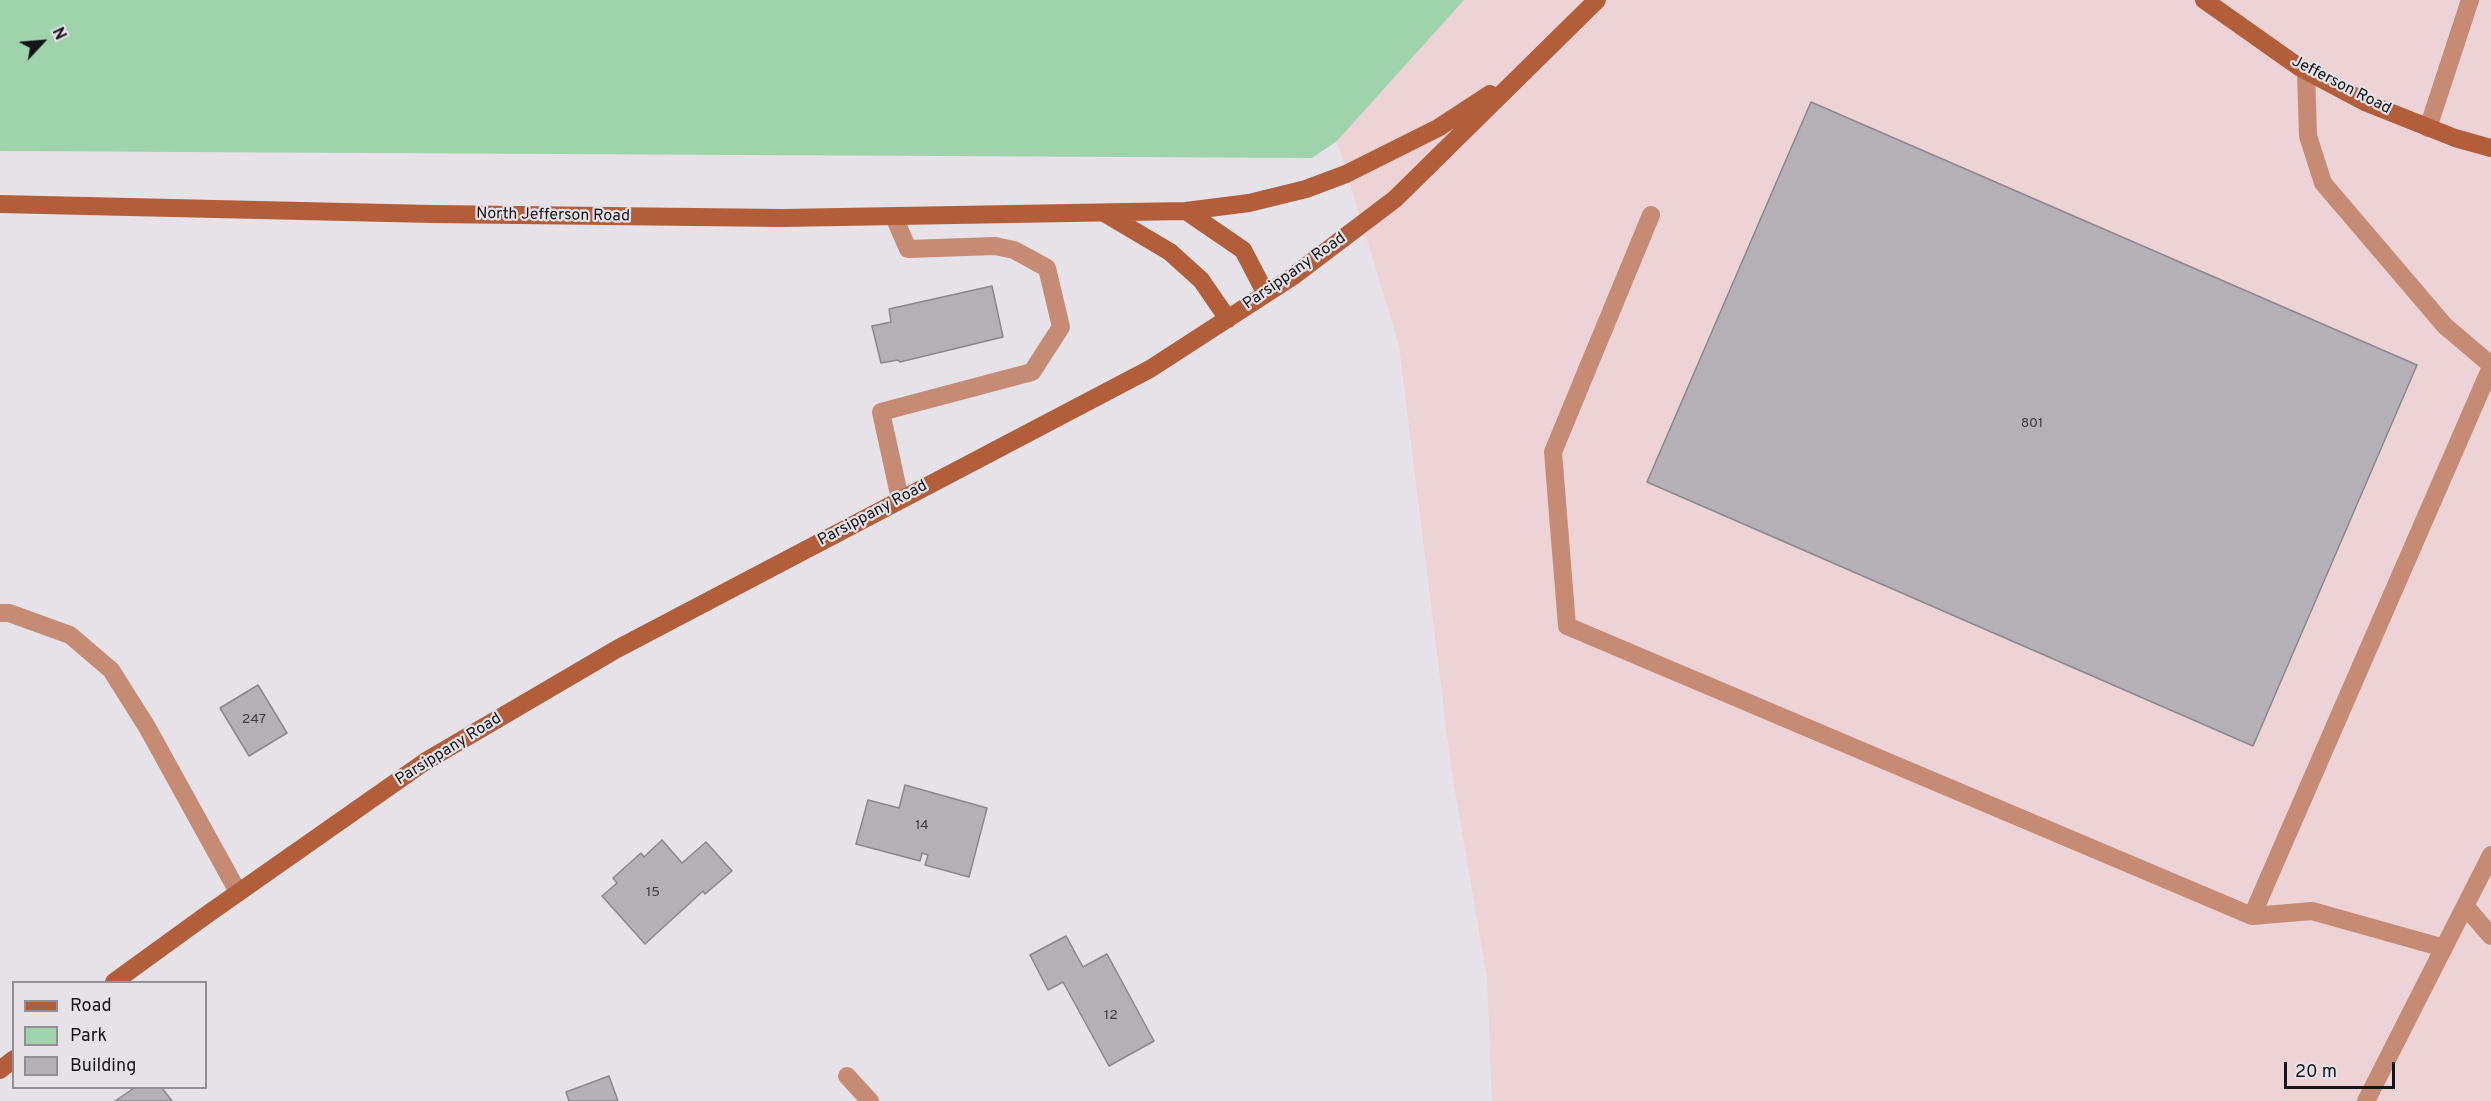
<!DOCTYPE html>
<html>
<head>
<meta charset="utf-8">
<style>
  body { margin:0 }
  #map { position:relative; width:2491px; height:1101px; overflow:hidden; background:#e6e2e8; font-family:Overpass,sans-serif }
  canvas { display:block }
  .legend { position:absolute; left:12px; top:981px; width:195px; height:108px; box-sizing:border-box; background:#e6e2e8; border:2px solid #929094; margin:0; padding:8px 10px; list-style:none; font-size:18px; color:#151416 }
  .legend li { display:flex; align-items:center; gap:12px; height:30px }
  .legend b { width:30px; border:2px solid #929094 }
  .north { position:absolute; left:12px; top:12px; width:60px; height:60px; -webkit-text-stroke:4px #e6e2e8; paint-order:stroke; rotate:64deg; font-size:16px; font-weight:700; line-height:24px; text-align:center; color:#151416 }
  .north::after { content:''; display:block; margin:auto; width:21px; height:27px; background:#151416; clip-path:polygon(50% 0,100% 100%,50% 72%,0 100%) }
  .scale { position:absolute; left:2284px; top:1062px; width:111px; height:27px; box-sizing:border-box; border:3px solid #151416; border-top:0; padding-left:8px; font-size:18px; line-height:21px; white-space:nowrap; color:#151416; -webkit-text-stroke:4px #e6e2e8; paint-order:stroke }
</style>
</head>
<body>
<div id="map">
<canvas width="2491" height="1101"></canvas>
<ul class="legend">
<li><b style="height:8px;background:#b25e3b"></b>Road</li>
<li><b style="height:16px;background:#9ed3ac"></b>Park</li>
<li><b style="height:16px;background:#b4b0b6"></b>Building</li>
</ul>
<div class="north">N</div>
<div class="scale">20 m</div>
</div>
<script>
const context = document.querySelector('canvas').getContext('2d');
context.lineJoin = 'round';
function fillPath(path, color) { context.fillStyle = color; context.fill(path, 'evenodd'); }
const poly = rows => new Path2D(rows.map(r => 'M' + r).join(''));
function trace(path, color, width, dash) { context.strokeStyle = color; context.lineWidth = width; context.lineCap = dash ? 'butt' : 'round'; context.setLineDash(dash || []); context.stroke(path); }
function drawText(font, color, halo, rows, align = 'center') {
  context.font = font + ' Overpass,sans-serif'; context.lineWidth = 4.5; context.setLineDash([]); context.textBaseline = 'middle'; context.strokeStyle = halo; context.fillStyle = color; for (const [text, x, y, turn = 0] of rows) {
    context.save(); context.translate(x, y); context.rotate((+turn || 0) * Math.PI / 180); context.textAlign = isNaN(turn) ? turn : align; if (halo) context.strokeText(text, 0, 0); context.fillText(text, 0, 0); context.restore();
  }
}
const commercial = poly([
  [1464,0,2491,0,2491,1101,1492,1101,1487,978,1451,767,1399,345,1337,141]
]);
const green = poly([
  [0,0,1464,0,1337,141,1312,158,0,151]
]);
const building = poly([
  [1811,102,2417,365,2253,746,1647,482,1811,102],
  [992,286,1003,337,900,362,898,360,881,363,872,326,891,322,889,309,992,286],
  [258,685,287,733,249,756,220,708,258,685],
  [905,785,987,808,969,877,925,865,928,855,922,853,920,861,856,844,868,800,899,808,905,785],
  [662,840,682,863,706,842,732,871,705,894,703,891,645,944,602,896,617,883,613,878,641,853,644,857,662,840],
  [1066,936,1083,967,1107,954,1154,1041,1109,1066,1063,982,1048,990,1030,955,1066,936],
  [609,1076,618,1101,569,1101,566,1092,609,1076],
  [134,1088,162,1088,172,1101,115,1101,134,1088]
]);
const lane = poly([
  [2306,71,2308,136,2323,183,2445,326,2491,365],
  [2428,128,2470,0],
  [1651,215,1553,452,1567,626,2252,916,2312,911,2444,948],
  [894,217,908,249,995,246,1014,250,1047,268,1061,327,1032,372,881,412,900,499],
  [0,613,9,613,70,635,111,670,147,727,238,892],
  [2466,907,2491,936],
  [2252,916,2491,367],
  [2366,1101,2491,855]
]);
const street = poly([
  [847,1076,870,1101]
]);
const secondary = poly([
  [2204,0,2299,67,2367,103,2455,138,2491,148],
  [0,204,431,214,782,218,1186,211,1249,203,1306,189,1346,174,1438,128,1490,94],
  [1186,211,1243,250,1266,294],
  [1106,214,1170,252,1201,280,1228,319],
  [114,982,205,916,426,761,617,649,1150,369,1292,277,1395,199,1597,0],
  [0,1070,14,1059]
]);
const numberNames = [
  ["801",2032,424],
  ["247",254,720],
  ["14",922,826],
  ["15",653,893],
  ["12",1111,1016]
];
const streetNames = [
  ["Jefferson Road",2341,86,27],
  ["North Jefferson Road",553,216,1],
  ["Parsippany Road",1295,272,-35],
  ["Parsippany Road",873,514,-28],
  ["Parsippany Road",449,750,-32]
];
fillPath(commercial, '#edd2d6');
fillPath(green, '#9ed3ac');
fillPath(building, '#b4b0b6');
trace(building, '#8b888d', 1.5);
trace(lane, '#c68b74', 18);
trace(street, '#c68b74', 18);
trace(secondary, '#b25e3b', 18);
drawText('14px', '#3d3b3e', null, numberNames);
drawText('16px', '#151416', '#e6e2e8', streetNames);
</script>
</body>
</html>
